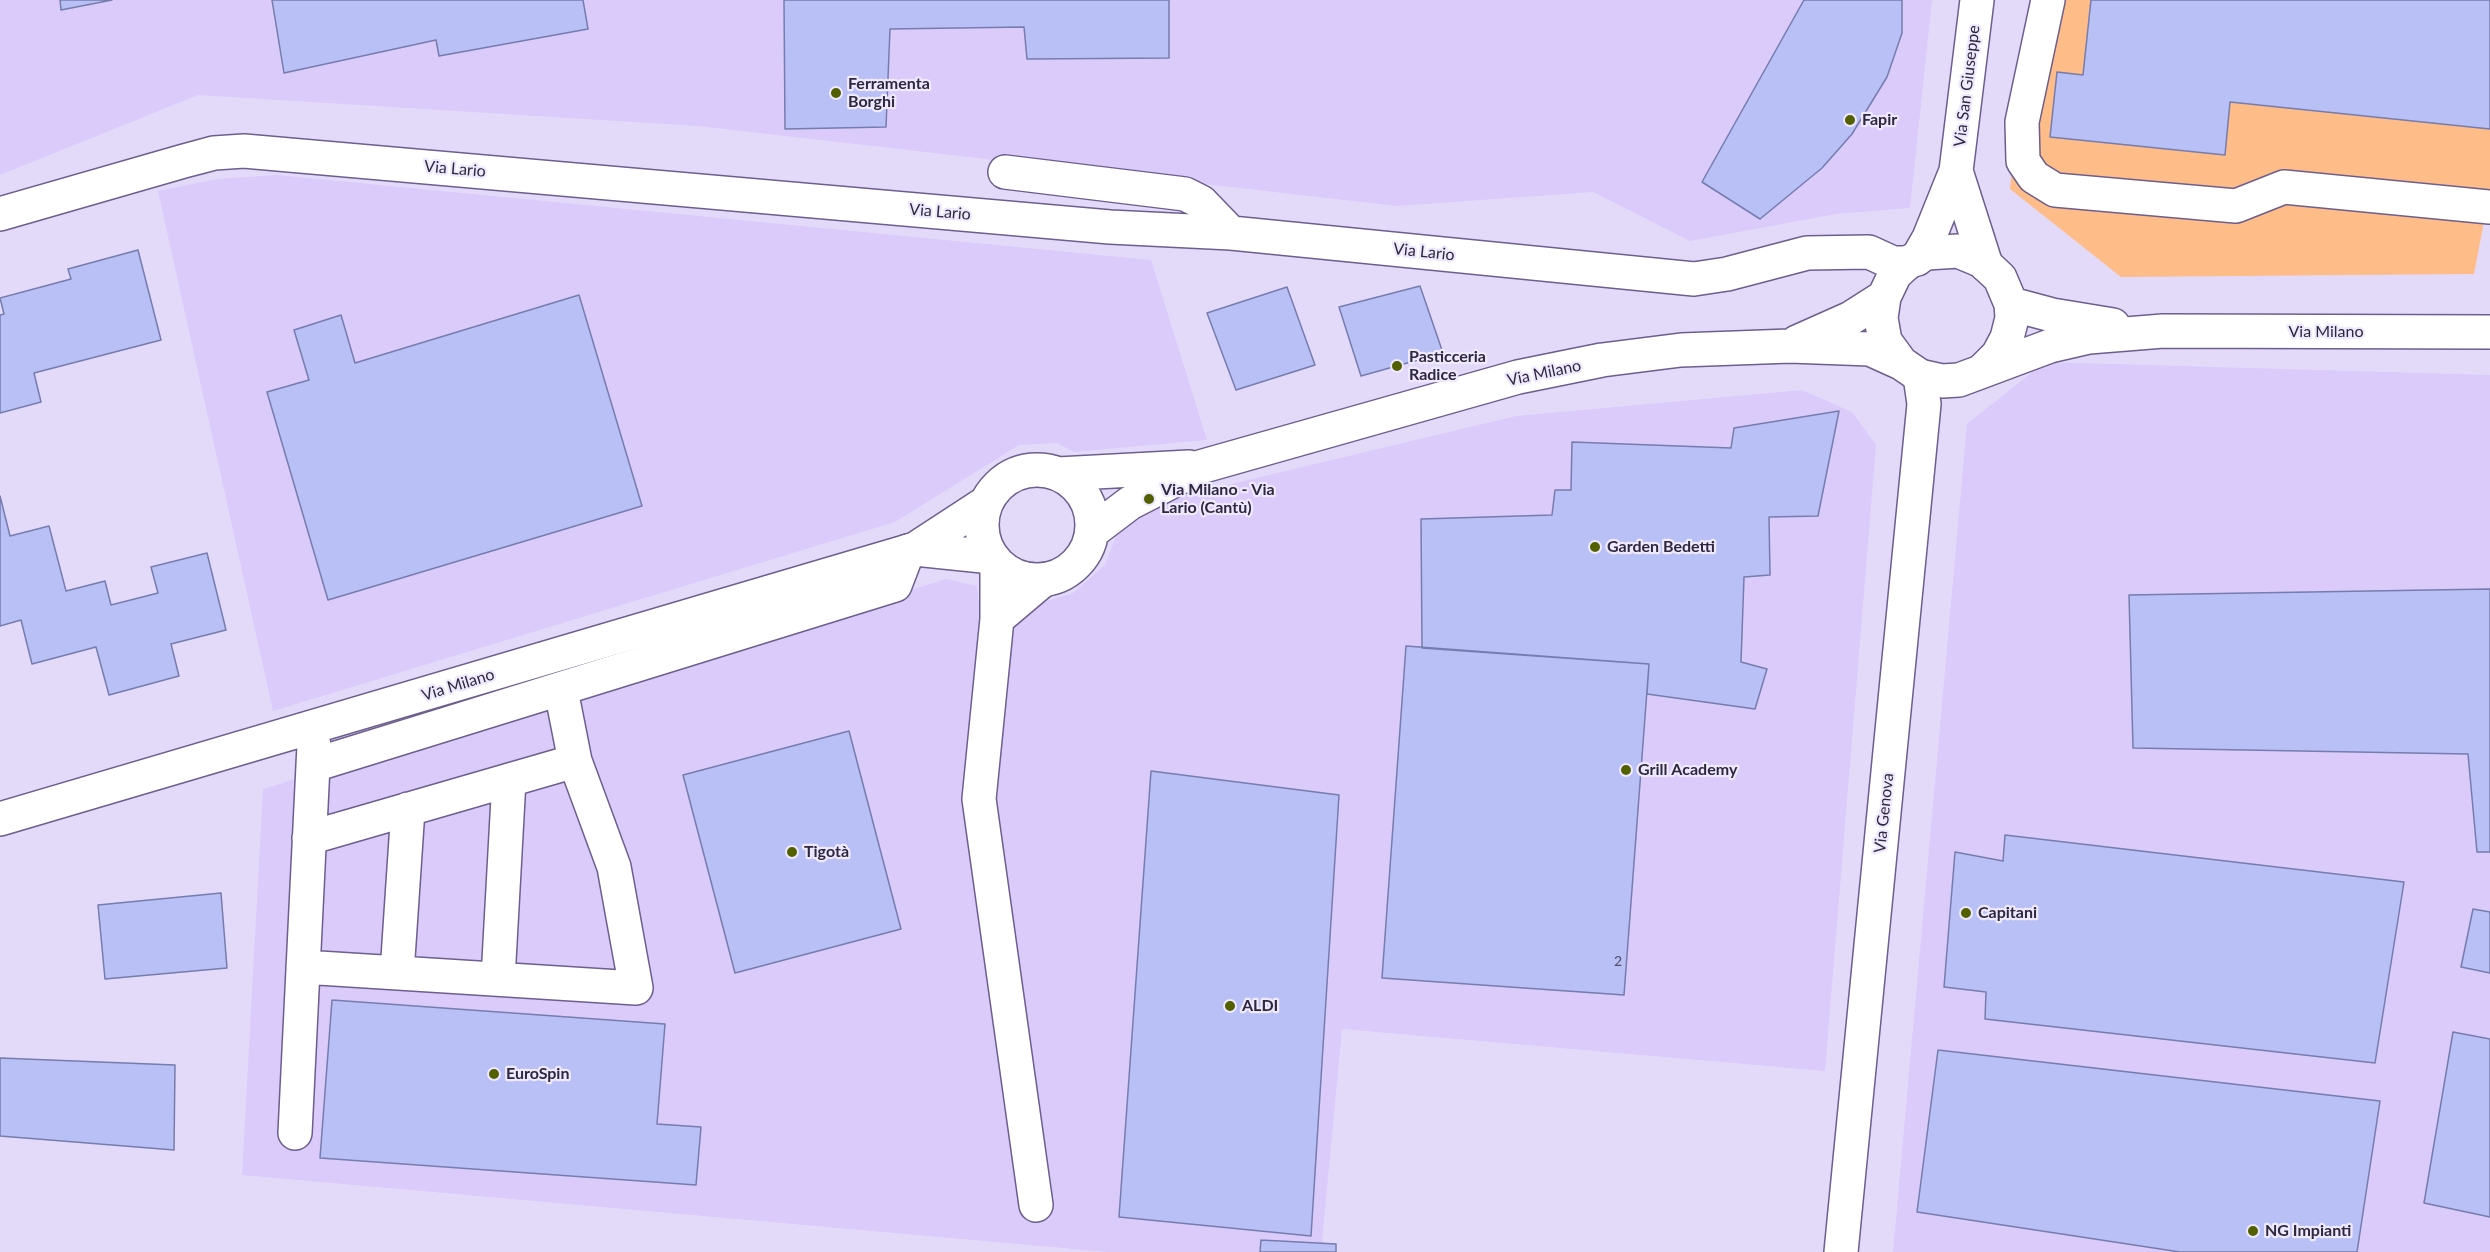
<!DOCTYPE html>
<html>
<head>
<meta charset="utf-8">
<style>
  body { margin:0 }
  canvas { display:block; background:#e3dafa }
</style>
</head>
<body>
<canvas width="2490" height="1252"></canvas>
<script>
const context = document.querySelector('canvas').getContext('2d');
context.lineJoin = 'round';
function fillPath(path, color) { context.fillStyle = color; context.fill(path, 'evenodd'); }
const poly = rows => new Path2D(rows.map(r => 'M' + r).join(''));
function trace(path, color, width, dash) { context.strokeStyle = color; context.lineWidth = width; context.lineCap = dash ? 'butt' : 'round'; context.setLineDash(dash || []); context.stroke(path); }
function drawText(font, color, halo, rows, align = 'center') {
  context.font = font + ' Lato,sans-serif'; context.lineWidth = 4.5; context.setLineDash([]); context.textBaseline = 'middle'; context.strokeStyle = halo; context.fillStyle = color; for (const [text, x, y, turn = 0] of rows) {
    context.save(); context.translate(x, y); context.rotate((+turn || 0) * Math.PI / 180); context.textAlign = isNaN(turn) ? turn : align; if (halo) context.strokeText(text, 0, 0); context.fillText(text, 0, 0); context.restore();
  }
}
const built = poly([
  [0,0,1932,0,1910,208,1836,214,1690,241,1593,192,1397,206,698,126,198,95,0,175],
  [277,175,1151,260,1207,440,1074,452,1057,443,1019,445,895,522,273,711,158,191,217,179],
  [2045,362,2490,375,2490,1252,1893,1252,1967,424],
  [1802,390,1852,412,1876,445,1825,1071,1342,1029,1321,1252,1108,1252,242,1175,263,789,946,579,977,586,980,613,1013,624,1035,605,1073,593,1105,565,1118,531,1181,496,1516,416]
]);
const green = poly([
  [2033,0,2490,0,2490,190,2474,274,2121,277,2010,189]
]);
const building = poly([
  [60,0,112,0,61,10,60,0],
  [272,0,583,0,588,29,439,56,436,40,284,73,272,0],
  [784,0,1169,0,1169,58,1027,59,1024,27,890,29,886,127,785,129,784,0],
  [1804,0,1902,0,1902,33,1887,77,1852,134,1822,168,1760,219,1702,182,1804,0],
  [2091,0,2490,0,2490,129,2230,102,2225,155,2050,137,2057,72,2083,75,2091,0],
  [138,250,161,340,34,373,41,402,0,413,0,315,4,314,0,298,71,279,68,269,138,250],
  [1420,286,1443,353,1361,376,1339,307,1420,286],
  [1287,287,1315,365,1236,390,1207,313,1287,287],
  [579,295,642,506,328,600,267,392,309,380,294,330,341,315,355,363,579,295],
  [1839,411,1818,516,1769,517,1770,575,1744,577,1741,662,1767,669,1755,709,1647,694,1649,664,1422,648,1421,519,1552,515,1555,490,1571,490,1572,442,1731,448,1734,428,1839,411],
  [0,496,10,536,49,526,66,591,105,581,111,605,158,593,151,567,207,553,226,630,171,644,179,676,109,695,96,647,32,664,21,620,0,626,0,496],
  [2490,589,2490,852,2477,852,2468,754,2133,748,2129,595,2490,589],
  [1406,646,1649,664,1624,995,1382,978,1406,646],
  [849,731,901,929,735,973,683,775,849,731],
  [1151,771,1339,795,1311,1236,1119,1217,1151,771],
  [2005,835,2404,882,2375,1063,1985,1019,1986,992,1944,987,1955,852,2003,861,2005,835],
  [221,893,227,968,105,979,98,905,221,893],
  [2473,909,2490,912,2490,973,2461,967,2473,909],
  [332,1000,665,1024,657,1124,701,1127,696,1185,320,1158,332,1000],
  [2453,1032,2490,1039,2490,1217,2424,1203,2453,1032],
  [1938,1050,2380,1101,2357,1252,2180,1252,1917,1212,1938,1050],
  [0,1058,175,1065,174,1150,0,1136,0,1058],
  [1261,1240,1336,1244,1336,1252,1260,1252,1261,1240]
]);
const minor = poly([
  [2048,0,2022,122,2023,161,2034,177,2055,190,2236,206,2284,187,2490,207],
  [1956,171,1986,265],
  [1005,172,1185,194,1201,202,1231,233],
  [0,214,184,161,214,153,244,151,1110,227,1231,233,1694,279,1727,274,1807,253,1869,252,1893,263,1907,263],
  [1917,259,1929,238,1956,171,1977,0],
  [997,564,997,619,979,799,1036,1205],
  [997,619,1042,581],
  [561,690,575,761],
  [314,765,895,585,908,551],
  [303,967,636,988,614,867,575,761,309,838],
  [397,973,408,809],
  [498,979,509,780],
  [295,1133,314,745],
  [1841,1252,1924,404,1920,376]
]);
const major = poly([
  [2011,304,2052,315,2113,325],
  [1797,342,1851,318,1884,297],
  [1984,369,1998,355,2007,338,2012,318,2011,304,2000,278,1982,261,1958,251,1927,253,1907,263,1895,274,1884,297,1881,318,1885,341,1901,363,1920,376,1942,381,1959,380,2050,346,2089,337,2163,331,2490,332],
  '982 525a55 55 0 1 1 110 0a55 55 0 1 1-110 0Z',
  [1058,474,1189,467],
  [1093,531,1130,503,1200,467,1518,377,1602,360,1681,350,1790,346,1870,349,1901,363],
  [915,549,992,557],
  [0,819,915,549,987,502]
]);
const markers = [
  [836,93,6,"#526000"],
  [1850,120,6,"#526000"],
  [1397,366,6,"#526000"],
  [1149,499,6,"#526000"],
  [1595,547,6,"#526000"],
  [1626,770,6,"#526000"],
  [792,852,6,"#526000"],
  [1966,913,6,"#526000"],
  [1230,1006,6,"#526000"],
  [494,1074,6,"#526000"],
  [2253,1231,6,"#526000"]
];
const numberNames = [
  ["2",1618,961]
];
const poiNames = [
  ["Ferramenta",848,84],
  ["Borghi",848,102],
  ["Fapir",1862,120],
  ["Pasticceria",1409,357],
  ["Radice",1409,375],
  ["Via Milano - Via",1161,490],
  ["Lario (Cantù)",1161,508],
  ["Garden Bedetti",1607,547],
  ["Grill Academy",1638,770],
  ["Tigotà",804,852],
  ["Capitani",1978,913],
  ["ALDI",1242,1006],
  ["EuroSpin",506,1074],
  ["NG Impianti",2265,1231]
];
const streetNames = [
  ["Via San Giuseppe",1967,86,-83],
  ["Via Lario",455,169,5],
  ["Via Lario",940,212,5],
  ["Via Lario",1424,252,6],
  ["Via Milano",2326,332],
  ["Via Milano",1544,373,-12],
  ["Via Milano",458,685,-17],
  ["Via Genova",1884,813,-84]
];
fillPath(built, '#dacbfb');
fillPath(green, '#febc88');
fillPath(building, '#b9c0f5');
trace(building, '#767cad', 1.5);
trace(minor, '#6d5e8d', 36);
trace(major, '#6d5e8d', 36);
trace(minor, '#fff', 33);
trace(major, '#fff', 33);
for (const [x, y, r, color] of markers) { const dot = new Path2D(); dot.arc(x, y, r, 0, 2 * Math.PI); context.fillStyle = color; context.fill(dot); trace(dot, '#efe9ff', 2); }
drawText('14px', '#524e6a', null, numberNames);
drawText('bold 16px', '#2f283c', '#efe9ff', poiNames, 'left');
drawText('16px', '#2f283c', '#efe9ff', streetNames);
</script>
</body>
</html>
